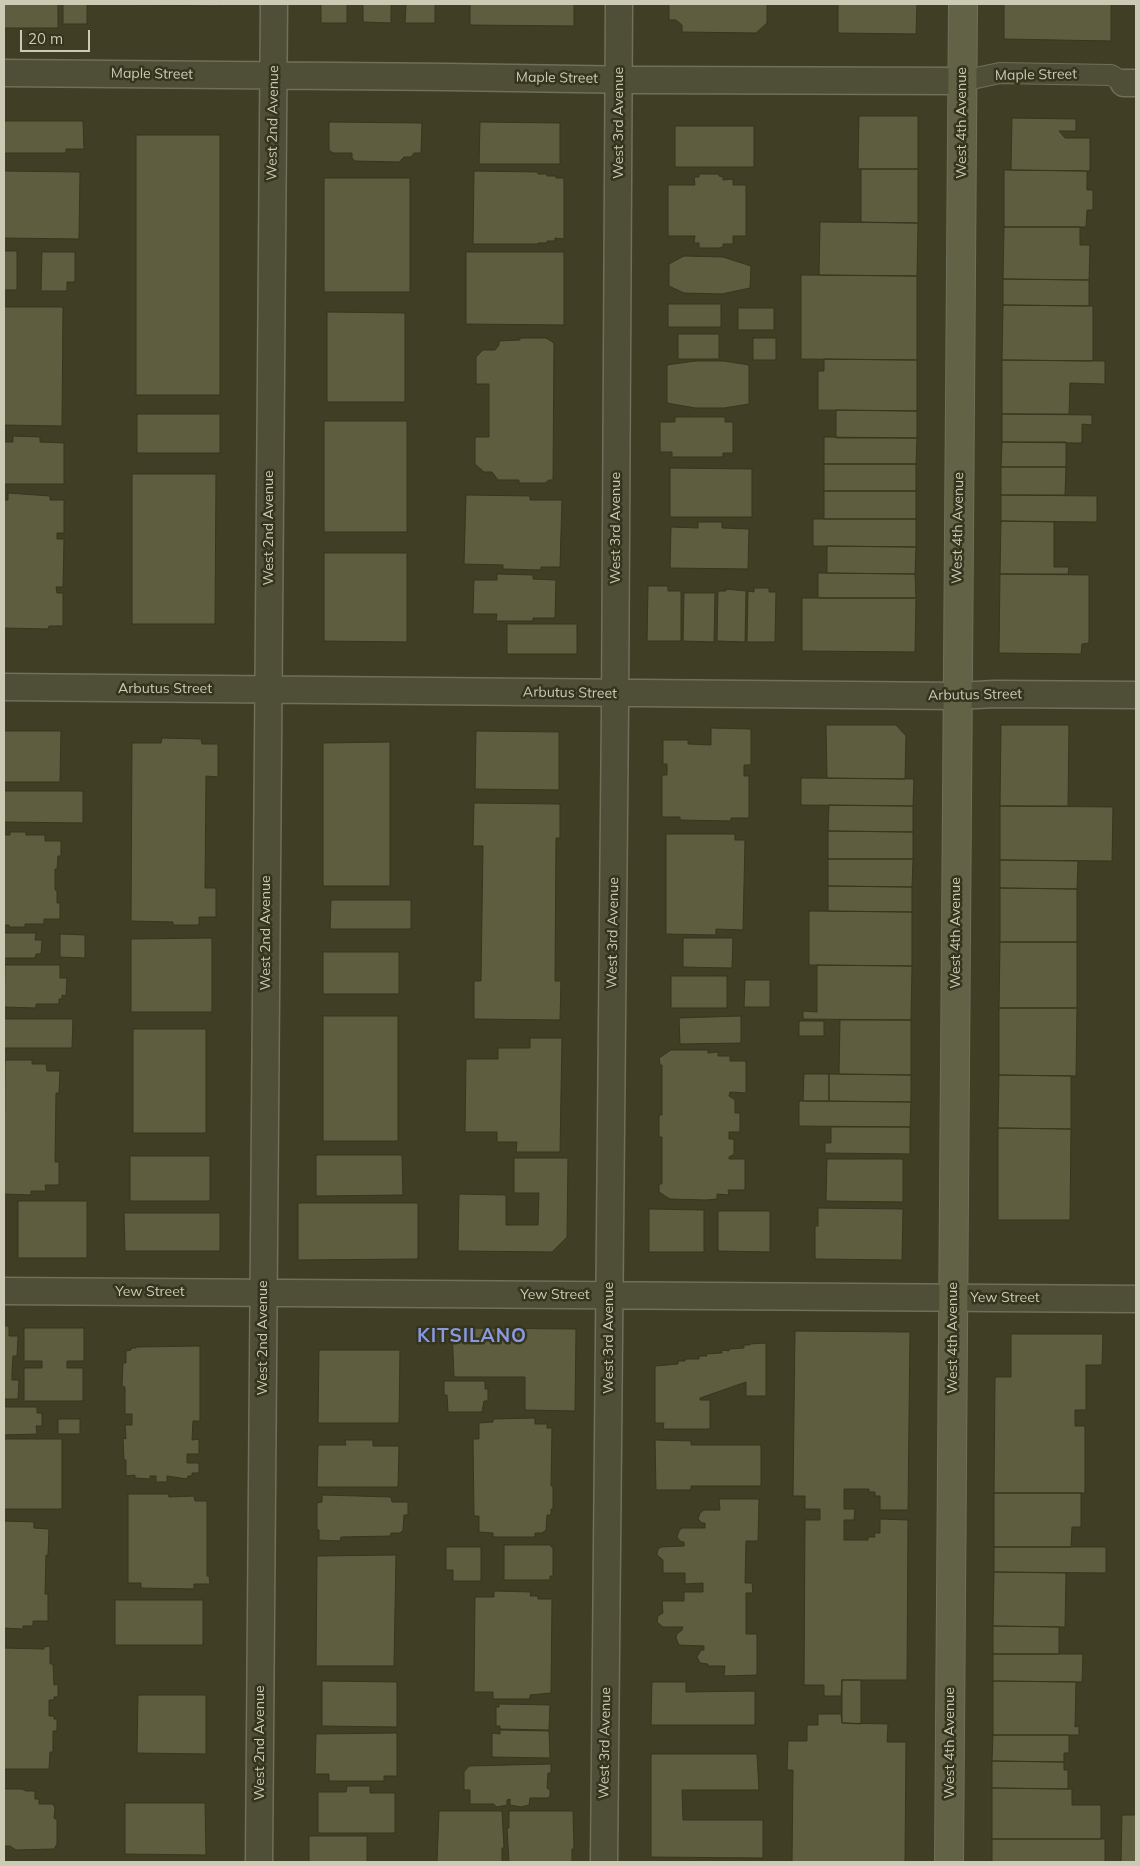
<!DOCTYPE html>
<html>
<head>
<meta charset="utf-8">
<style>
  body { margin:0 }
  #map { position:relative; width:1140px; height:1866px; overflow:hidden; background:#403e24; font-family:Mulish,sans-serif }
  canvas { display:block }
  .frame { position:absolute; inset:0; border:5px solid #cacab5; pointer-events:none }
  .scale { position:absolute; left:20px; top:30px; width:70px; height:22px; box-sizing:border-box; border:2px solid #cacab5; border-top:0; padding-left:6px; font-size:15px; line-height:18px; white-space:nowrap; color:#cacab5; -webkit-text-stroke:4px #35341d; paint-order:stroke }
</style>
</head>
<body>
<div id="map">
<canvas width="1140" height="1866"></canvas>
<div class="frame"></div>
<div class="scale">20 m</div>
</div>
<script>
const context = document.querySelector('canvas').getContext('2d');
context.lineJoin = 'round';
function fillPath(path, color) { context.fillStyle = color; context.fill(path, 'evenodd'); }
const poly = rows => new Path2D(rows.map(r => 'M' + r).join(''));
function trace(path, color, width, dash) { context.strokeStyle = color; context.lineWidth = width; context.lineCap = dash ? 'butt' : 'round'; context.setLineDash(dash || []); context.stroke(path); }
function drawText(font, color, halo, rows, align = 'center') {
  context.font = font + ' Mulish,sans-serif'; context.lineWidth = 5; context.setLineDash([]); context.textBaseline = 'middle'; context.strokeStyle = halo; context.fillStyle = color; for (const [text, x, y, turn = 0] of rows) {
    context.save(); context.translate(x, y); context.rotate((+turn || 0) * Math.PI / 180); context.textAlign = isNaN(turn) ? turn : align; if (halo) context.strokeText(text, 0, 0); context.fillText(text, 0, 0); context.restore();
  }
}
const building = poly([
  [4,4,58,4,58,28,4,28,4,4],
  [63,4,87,4,87,24,63,24,63,4],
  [138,4,219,4,219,6,138,5,138,4],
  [321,4,347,4,347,23,321,23,321,4],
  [363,4,391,4,391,23,363,22,363,4],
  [406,4,435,4,435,23,405,23,406,4],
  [470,4,574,4,574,26,470,25,470,4],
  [669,4,767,4,767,23,756,33,682,32,682,25,676,20,669,20,669,4],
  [838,4,917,4,916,34,838,33,838,4],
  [1004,4,1111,4,1111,41,1004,39,1004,4],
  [859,116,918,116,918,169,858,169,859,116],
  [1012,118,1076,119,1076,131,1059,131,1065,138,1090,138,1090,171,1011,170,1012,118],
  [4,121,83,121,84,149,66,149,66,153,4,153,4,121],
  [329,122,422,123,421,153,414,153,411,157,404,157,399,162,355,161,352,158,352,153,333,153,329,150,329,122],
  [480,122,560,123,560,164,479,164,480,122],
  [675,126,754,126,754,167,675,167,675,126],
  [136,135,220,135,220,395,136,395,136,135],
  [861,169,918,169,918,223,861,222,861,169],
  [1004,170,1087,171,1087,190,1093,190,1093,210,1087,210,1086,227,1004,227,1004,170],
  [4,171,80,172,79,239,4,238,4,171],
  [474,171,538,172,538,174,547,174,547,176,556,176,556,178,564,178,564,239,555,238,555,241,547,241,547,243,538,243,537,244,473,244,474,171],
  [699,174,719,174,719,176,723,177,723,180,733,179,733,185,746,185,746,236,733,236,733,244,723,244,723,247,719,248,699,248,699,243,694,243,695,236,668,236,668,185,695,185,694,177,699,177,699,174],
  [324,178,410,178,410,292,324,292,324,178],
  [820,222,918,223,917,276,819,275,820,222],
  [1004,227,1080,227,1080,245,1090,245,1089,280,1003,279,1004,227],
  [4,251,17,251,17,290,4,290,4,251],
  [42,252,75,252,75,282,67,282,67,291,41,291,42,252],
  [466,252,564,252,564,325,466,324,466,252],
  [684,256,723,257,751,266,750,288,722,294,684,293,669,286,669,264,684,256],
  [801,275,917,276,917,360,801,359,801,275],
  [1003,279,1089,280,1089,306,1003,305,1003,279],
  [668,304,721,304,721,327,668,327,668,304],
  [1003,305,1093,306,1093,361,1002,360,1003,305],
  [4,307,63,307,62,426,4,425,4,307],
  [738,308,774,308,774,330,738,330,738,308],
  [327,312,405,313,405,402,327,402,327,312],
  [678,334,719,334,719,359,678,359,678,334],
  [520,338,546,338,554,343,553,480,549,480,545,483,519,483,519,480,498,480,492,472,484,472,475,464,475,437,489,437,489,384,476,384,476,357,483,350,495,350,499,345,499,341,520,340,520,338],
  [753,338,776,338,776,360,753,360,753,338],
  [824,359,917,360,917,411,818,410,818,371,824,371,824,359],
  [1002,360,1105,361,1105,384,1070,383,1069,414,1002,414,1002,360],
  [695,361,724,361,749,365,749,404,724,408,695,408,667,403,667,365,695,361],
  [836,410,917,411,917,438,836,438,836,410],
  [137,414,220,414,220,453,137,453,137,414],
  [1002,414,1092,415,1092,425,1082,424,1082,443,1002,442,1002,414],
  [675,417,725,417,725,422,733,422,733,453,723,453,723,457,672,457,672,452,660,452,660,422,675,422,675,417],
  [324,421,407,421,407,532,324,532,324,421],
  [13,436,40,437,40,442,64,443,64,484,4,484,4,442,13,442,13,436],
  [824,437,917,438,916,464,824,464,824,437],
  [1002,442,1066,442,1066,467,1001,467,1002,442],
  [824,464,916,464,916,491,824,491,824,464],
  [1001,467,1066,467,1065,495,1001,495,1001,467],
  [670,468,752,469,752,517,670,517,670,468],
  [132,474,216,474,215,624,132,624,132,474],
  [824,491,916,491,916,519,824,519,824,491],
  [8,493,50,496,50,500,64,500,64,533,57,533,57,539,64,539,63,587,56,587,57,593,63,593,63,626,49,626,48,629,4,628,4,500,8,500,8,493],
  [466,495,530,496,530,500,562,500,560,567,541,567,541,570,503,569,503,565,464,564,466,495],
  [1001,495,1097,496,1097,522,1001,521,1001,495],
  [813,519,916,519,916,547,813,546,813,519],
  [1001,521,1054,522,1054,567,1069,567,1068,574,1000,574,1001,521],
  [698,522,722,522,722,528,749,529,748,569,670,568,671,527,698,528,698,522],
  [827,546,916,547,915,574,827,573,827,546],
  [324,553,407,553,407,642,324,641,324,553],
  [818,573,915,574,916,598,818,598,818,573],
  [497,574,533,575,533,579,556,580,555,618,533,618,533,621,496,621,497,614,473,614,474,580,497,580,497,574],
  [1000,574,1089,575,1089,643,1082,644,1081,654,999,653,1000,574],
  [648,586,668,586,668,591,681,591,681,641,647,641,648,586],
  [754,588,769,588,769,592,776,592,775,642,747,642,748,591,754,592,754,588],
  [726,589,746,591,745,642,717,641,718,591,726,591,726,589],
  [684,593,715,593,714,642,683,641,684,593],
  [802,598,916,598,915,652,802,651,802,598],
  [507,624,577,624,577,654,507,654,507,624],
  [826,725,896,725,906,736,905,779,827,778,826,725],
  [1001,725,1069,725,1068,806,1000,806,1001,725],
  [711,728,751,729,751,765,744,765,744,776,749,776,749,818,731,818,731,821,680,820,680,817,662,817,662,775,667,775,667,764,663,764,663,740,688,740,688,744,711,745,711,728],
  [4,731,61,731,60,782,4,782,4,731],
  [476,731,559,732,559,790,475,789,476,731],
  [162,738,201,739,202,744,218,744,218,777,206,776,205,888,216,888,216,917,199,917,199,925,173,925,173,922,131,921,132,743,161,743,162,738],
  [390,742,390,886,323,886,323,743,390,742],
  [801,778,914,779,913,806,801,805,801,778],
  [4,791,83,791,83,823,4,822,4,791],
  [474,803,560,804,560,838,556,838,555,981,561,981,560,1020,474,1019,474,981,481,981,483,846,473,846,474,803],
  [829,805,913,806,913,832,828,831,829,805],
  [1000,806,1113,807,1112,861,1000,860,1000,806],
  [828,831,913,832,913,859,828,859,828,831],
  [10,832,26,832,26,835,45,835,45,841,61,841,61,856,58,856,57,869,55,869,55,890,57,890,57,903,60,903,60,919,44,919,44,924,25,924,25,927,9,927,9,925,4,925,4,835,10,835,10,832],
  [666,834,735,834,735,840,745,840,743,930,716,929,716,935,666,934,666,834],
  [828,859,913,859,912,887,828,886,828,859],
  [1000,860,1078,861,1077,889,1000,888,1000,860],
  [828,886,912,887,912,912,828,911,828,886],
  [1000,888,1077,889,1077,942,1000,942,1000,888],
  [331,900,411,900,411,929,330,929,331,900],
  [809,911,912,912,912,966,809,965,809,911],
  [4,933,36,933,35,940,42,940,41,954,36,954,35,958,4,958,4,933],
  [60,934,85,935,85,958,60,957,60,934],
  [212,938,212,1012,131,1012,131,939,212,938],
  [683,938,733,938,732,968,683,967,683,938],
  [1000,942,1077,942,1077,1008,999,1008,1000,942],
  [323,952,399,952,399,994,323,994,323,952],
  [5,965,60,965,60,978,67,978,66,996,62,995,62,999,59,999,59,1004,36,1004,36,1008,4,1007,5,965],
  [817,965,912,966,911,1020,803,1019,803,1011,817,1012,817,965],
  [671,976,727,976,727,1008,671,1008,671,976],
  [745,980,770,980,770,1007,744,1007,745,980],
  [999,1008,1077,1008,1076,1076,999,1075,999,1008],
  [323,1016,398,1016,398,1141,323,1141,323,1016],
  [741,1016,741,1043,680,1044,679,1018,741,1016],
  [4,1019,73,1019,72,1048,4,1048,4,1019],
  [840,1020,911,1020,911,1075,839,1074,840,1020],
  [799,1021,824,1021,824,1036,799,1036,799,1021],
  [133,1029,206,1029,206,1133,133,1133,133,1029],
  [530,1038,562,1038,560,1152,516,1152,517,1142,497,1142,497,1132,465,1132,466,1059,498,1059,498,1048,530,1048,530,1038],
  [671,1050,708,1050,708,1053,718,1052,718,1056,730,1056,730,1061,746,1061,746,1093,730,1092,729,1096,735,1100,735,1113,740,1113,740,1132,729,1132,729,1139,734,1139,734,1154,729,1157,729,1159,745,1159,745,1190,728,1190,729,1195,717,1194,717,1199,706,1200,670,1199,659,1192,659,1184,662,1184,662,1137,659,1137,659,1115,662,1115,662,1065,660,1065,659,1058,671,1050],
  [5,1060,32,1060,32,1064,46,1064,47,1071,60,1071,59,1093,56,1093,55,1162,59,1162,59,1185,45,1185,46,1191,31,1191,31,1195,4,1194,5,1060],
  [804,1074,829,1074,829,1101,803,1101,804,1074],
  [829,1074,911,1075,911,1102,829,1101,829,1074],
  [999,1075,1071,1076,1071,1129,998,1128,999,1075],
  [799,1101,911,1102,910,1127,799,1126,799,1101],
  [831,1127,910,1127,910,1154,825,1153,825,1143,831,1143,831,1127],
  [998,1128,1071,1129,1070,1220,998,1220,998,1128],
  [316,1155,402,1155,403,1195,316,1196,316,1155],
  [130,1156,210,1156,210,1201,130,1201,130,1156],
  [514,1158,568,1158,567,1237,552,1252,458,1251,459,1194,506,1195,506,1225,538,1225,539,1193,514,1193,514,1158],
  [827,1159,903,1159,903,1202,826,1201,827,1159],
  [18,1201,87,1201,87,1258,18,1258,18,1201],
  [298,1203,418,1203,418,1259,298,1260,298,1203],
  [818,1208,903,1209,902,1260,815,1259,815,1226,818,1226,818,1208],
  [649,1209,704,1210,704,1252,649,1252,649,1209],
  [718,1211,770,1211,770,1252,718,1251,718,1211],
  [124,1213,220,1213,220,1251,125,1251,124,1213],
  [4,1326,9,1326,9,1336,18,1336,17,1356,13,1356,12,1372,12,1380,19,1380,18,1399,4,1399,4,1326],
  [24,1328,84,1328,84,1361,67,1361,67,1368,83,1368,83,1401,24,1401,24,1368,42,1368,42,1361,24,1361,24,1328],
  [452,1328,576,1329,575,1411,525,1410,525,1377,454,1377,452,1328],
  [795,1331,910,1332,908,1510,880,1510,880,1496,875,1496,875,1492,869,1492,869,1489,844,1489,844,1509,855,1509,854,1520,844,1520,844,1540,868,1540,868,1537,875,1537,874,1533,880,1533,880,1519,908,1520,907,1680,842,1680,841,1696,824,1696,824,1685,804,1685,805,1520,820,1520,820,1509,805,1509,805,1496,793,1496,795,1331],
  [1011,1334,1103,1334,1102,1365,1086,1365,1086,1410,1075,1410,1075,1426,1085,1426,1085,1493,994,1493,995,1377,1011,1377,1011,1334],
  [766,1343,766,1396,746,1396,746,1382,700,1398,700,1400,710,1400,710,1429,663,1429,664,1423,655,1423,655,1366,678,1364,678,1361,685,1361,685,1359,699,1359,699,1356,707,1356,706,1354,722,1353,722,1350,729,1351,729,1349,744,1348,744,1345,750,1345,750,1344,766,1343],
  [200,1346,200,1421,193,1421,192,1440,199,1439,199,1454,187,1454,187,1463,199,1463,199,1473,192,1473,192,1476,188,1476,187,1479,167,1476,167,1482,156,1482,156,1476,150,1476,150,1479,135,1478,135,1475,126,1476,126,1460,124,1460,123,1438,126,1439,125,1425,132,1425,132,1414,125,1414,125,1387,122,1386,123,1363,126,1363,126,1351,131,1350,131,1348,136,1348,136,1347,200,1346],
  [319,1350,400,1350,399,1423,318,1423,319,1350],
  [444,1381,485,1381,485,1389,488,1389,488,1401,484,1401,482,1412,448,1412,447,1395,444,1395,444,1381],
  [4,1407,37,1407,37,1413,42,1413,42,1426,36,1426,37,1434,4,1435,4,1407],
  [535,1418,535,1424,547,1424,547,1428,552,1428,551,1486,553,1486,553,1509,551,1509,551,1515,547,1515,546,1531,544,1531,543,1533,535,1533,535,1537,493,1537,493,1533,479,1532,479,1516,474,1516,473,1439,479,1439,479,1423,493,1422,493,1419,535,1418],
  [58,1419,80,1419,80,1434,58,1434,58,1419],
  [4,1439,62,1439,62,1509,4,1509,4,1439],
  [345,1440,373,1440,373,1446,399,1446,398,1487,317,1487,318,1445,346,1445,345,1440],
  [655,1440,691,1441,691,1445,761,1445,761,1486,691,1486,691,1490,656,1490,655,1440],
  [994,1493,1081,1493,1081,1527,1072,1527,1071,1547,994,1547,994,1493],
  [128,1494,168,1494,169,1497,194,1496,195,1501,207,1501,207,1576,209,1576,210,1584,194,1584,194,1589,141,1588,141,1583,128,1583,128,1494],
  [322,1495,391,1497,392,1502,408,1502,408,1515,404,1515,403,1530,400,1533,391,1533,390,1536,341,1537,340,1541,319,1540,319,1530,317,1530,317,1503,322,1502,322,1495],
  [719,1499,759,1499,758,1541,746,1541,745,1583,752,1583,753,1593,746,1593,746,1634,757,1634,757,1675,724,1676,725,1666,708,1666,708,1664,700,1663,697,1657,701,1650,704,1650,704,1646,679,1645,676,1638,677,1634,682,1630,683,1627,663,1627,657,1622,658,1616,663,1613,662,1601,684,1601,684,1592,703,1592,703,1583,685,1584,685,1573,663,1573,663,1560,657,1555,658,1549,661,1547,684,1546,684,1542,680,1541,677,1537,679,1531,682,1528,705,1528,705,1523,702,1523,698,1519,700,1513,704,1510,720,1510,719,1499],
  [4,1521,34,1522,34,1528,49,1529,48,1555,46,1555,45,1594,48,1594,48,1621,33,1621,33,1626,23,1626,23,1629,4,1628,4,1521],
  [504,1545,551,1545,551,1547,553,1547,553,1576,550,1576,550,1580,504,1580,504,1545],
  [446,1547,481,1547,481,1581,453,1581,453,1570,446,1570,446,1547],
  [994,1547,1106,1547,1106,1573,994,1572,994,1547],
  [396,1555,394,1666,316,1666,317,1556,396,1555],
  [994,1572,1066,1573,1065,1627,993,1626,994,1572],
  [494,1591,531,1592,530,1596,538,1596,538,1599,552,1599,551,1693,530,1695,530,1699,493,1699,493,1692,474,1692,475,1597,494,1597,494,1591],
  [115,1600,203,1600,203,1645,115,1645,115,1600],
  [993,1626,1059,1627,1059,1654,993,1654,993,1626],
  [50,1646,50,1664,53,1664,54,1685,58,1684,58,1697,54,1697,54,1700,49,1700,49,1716,54,1716,54,1719,57,1719,57,1731,53,1731,53,1752,50,1752,49,1769,4,1769,4,1648,44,1649,44,1647,50,1646],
  [993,1654,1083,1654,1082,1682,993,1681,993,1654],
  [842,1680,861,1680,861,1724,842,1723,842,1680],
  [322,1681,397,1682,397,1727,322,1726,322,1681],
  [993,1681,1076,1682,1075,1727,1079,1726,1079,1735,993,1735,993,1681],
  [652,1682,686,1682,686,1692,755,1691,755,1725,651,1725,652,1682],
  [138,1695,206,1695,206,1754,137,1753,138,1695],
  [499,1704,550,1705,549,1730,500,1729,500,1726,496,1726,496,1707,499,1707,499,1704],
  [818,1714,841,1714,842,1723,888,1724,887,1742,906,1742,905,1862,792,1862,793,1770,787,1770,788,1741,807,1741,807,1725,818,1725,818,1714],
  [500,1730,549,1731,550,1758,492,1757,492,1733,500,1734,500,1730],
  [397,1733,397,1776,384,1776,384,1781,329,1781,329,1774,315,1774,316,1734,397,1733],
  [993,1735,1069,1735,1069,1753,1064,1753,1064,1762,992,1761,993,1735],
  [651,1754,757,1754,759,1790,682,1790,683,1820,763,1820,763,1858,651,1857,651,1754],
  [992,1761,1064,1762,1064,1770,1068,1770,1068,1789,992,1788,992,1761],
  [551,1764,551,1773,548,1773,547,1788,550,1790,550,1796,548,1798,530,1798,529,1805,521,1807,510,1805,510,1799,507,1800,507,1805,502,1806,496,1807,494,1804,470,1804,470,1790,464,1790,464,1772,469,1766,551,1764],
  [347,1786,370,1786,370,1793,395,1793,395,1833,318,1833,318,1792,346,1792,347,1786],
  [992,1788,1072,1789,1072,1805,1101,1805,1101,1839,992,1839,992,1788],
  [4,1789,22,1789,26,1791,35,1791,35,1799,39,1799,39,1804,53,1804,55,1808,54,1818,57,1820,57,1844,54,1849,16,1850,10,1846,4,1846,4,1789],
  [125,1803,205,1803,206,1855,125,1854,125,1803],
  [439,1811,502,1811,504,1848,502,1848,502,1862,437,1862,439,1811],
  [509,1811,573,1811,574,1849,572,1849,572,1862,509,1862,507,1828,509,1828,509,1811],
  [1122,1815,1136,1815,1136,1862,1121,1862,1122,1815],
  [309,1836,367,1836,367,1862,309,1862,309,1836],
  [992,1839,1105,1839,1105,1862,992,1862,992,1839]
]);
const pedestrian = poly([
  [962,81,1000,73,1111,75,1124,83]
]);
const minor = poly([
  [4,73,448,77,640,80,962,81],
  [1124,83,1136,83],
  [4,687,957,696,995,694,1136,695],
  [4,1291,1136,1299],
  [259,1862,274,4],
  [604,1862,615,709,619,4]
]);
const secondary = poly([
  [949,1862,963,4]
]);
const streetNames = [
  ["Maple Street",152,74,1],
  ["Maple Street",1036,75,-1],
  ["Maple Street",557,78,1],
  ["West 2nd Avenue",273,123,-89],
  ["West 3rd Avenue",619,123,-90],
  ["West 4th Avenue",962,123,-90],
  ["West 2nd Avenue",269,528,-90],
  ["West 3rd Avenue",616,528,-90],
  ["West 4th Avenue",958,528,-89],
  ["Arbutus Street",165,689],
  ["Arbutus Street",570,693,1],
  ["Arbutus Street",975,695,-1],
  ["West 2nd Avenue",266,933,-90],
  ["West 3rd Avenue",613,933,-89],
  ["West 4th Avenue",956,933,-90],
  ["Yew Street",150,1292],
  ["Yew Street",555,1295],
  ["Yew Street",1005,1298],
  ["West 2nd Avenue",263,1338,-90],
  ["West 3rd Avenue",609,1338,-90],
  ["West 4th Avenue",953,1338,-90],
  ["West 2nd Avenue",260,1743,-90],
  ["West 3rd Avenue",605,1743,-89],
  ["West 4th Avenue",950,1743,-90]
];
const districtNames = [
  ["KITSILANO",472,1336]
];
fillPath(building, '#5f5d40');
trace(building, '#37361f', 1);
trace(pedestrian, '#706f59', 22);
trace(minor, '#706f59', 29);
trace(secondary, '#706f59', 30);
trace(pedestrian, '#4f4f38', 20);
trace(minor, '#4f4f38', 26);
trace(secondary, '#626346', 28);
drawText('14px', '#cacab5', '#35341d', streetNames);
context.letterSpacing = '1px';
drawText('bold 19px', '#899ae1', '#35341d', districtNames);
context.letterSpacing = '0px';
</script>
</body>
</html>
